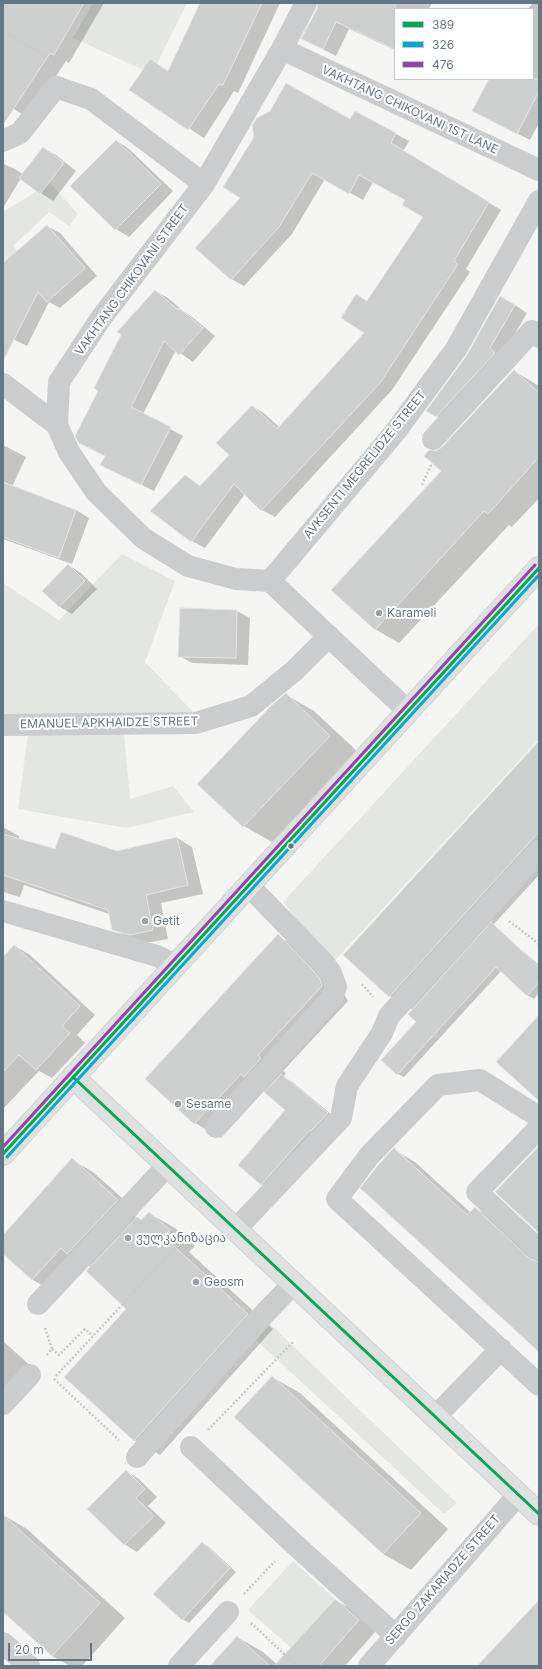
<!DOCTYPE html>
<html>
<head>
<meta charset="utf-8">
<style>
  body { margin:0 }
  #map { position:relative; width:542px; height:1669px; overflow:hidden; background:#f5f5f3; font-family:Inter,sans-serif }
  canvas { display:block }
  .frame { position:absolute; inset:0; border:4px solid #647683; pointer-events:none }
  .legend { position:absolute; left:394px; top:8px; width:140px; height:72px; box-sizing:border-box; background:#fff; border:1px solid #c1c8cd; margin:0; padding:5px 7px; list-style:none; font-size:12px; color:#647683 }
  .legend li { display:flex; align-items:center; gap:8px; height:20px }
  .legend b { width:20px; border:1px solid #c1c8cd }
  .scale { position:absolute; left:8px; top:1643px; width:84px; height:18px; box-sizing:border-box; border:2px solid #647683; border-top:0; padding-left:5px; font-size:12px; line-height:14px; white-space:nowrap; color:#647683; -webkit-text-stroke:3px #fff; paint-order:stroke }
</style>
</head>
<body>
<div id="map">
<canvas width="542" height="1669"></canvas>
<div class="frame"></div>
<ul class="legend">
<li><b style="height:5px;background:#00a651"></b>389</li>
<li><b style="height:5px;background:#00a9ce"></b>326</li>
<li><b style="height:5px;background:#8e44ad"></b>476</li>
</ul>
<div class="scale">20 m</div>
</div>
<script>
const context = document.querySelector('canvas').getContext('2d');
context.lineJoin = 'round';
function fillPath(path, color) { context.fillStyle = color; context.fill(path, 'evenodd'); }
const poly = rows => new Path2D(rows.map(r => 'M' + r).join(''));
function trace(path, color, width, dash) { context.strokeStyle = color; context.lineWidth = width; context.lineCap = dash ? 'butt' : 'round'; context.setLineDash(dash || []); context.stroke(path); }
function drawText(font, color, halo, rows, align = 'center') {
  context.font = font + ' Inter,"Noto Sans Georgian",sans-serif'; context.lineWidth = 4; context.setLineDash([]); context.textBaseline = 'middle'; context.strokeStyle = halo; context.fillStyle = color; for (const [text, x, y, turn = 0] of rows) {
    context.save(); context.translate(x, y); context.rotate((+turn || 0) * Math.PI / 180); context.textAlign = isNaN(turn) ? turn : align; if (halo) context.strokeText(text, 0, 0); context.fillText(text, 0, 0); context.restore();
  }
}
const green = poly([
  [93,3,187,3,152,74,73,38],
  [50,183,78,214,69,226,49,212,13,246,29,265,3,269,3,212],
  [122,554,175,581,145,662,193,712,3,718,3,583,59,620],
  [539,624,539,739,331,965,283,902],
  [28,734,124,735,130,799,173,786,194,812,126,828,18,809],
  [270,1324,457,1503,444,1514,256,1340],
  [293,1561,335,1599,291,1648,248,1610]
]);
const shadow = poly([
  [3,3,104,3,69,63,66,61,28,118,3,102],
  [202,3,280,3,238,93,234,91,204,138,130,90,150,60,169,71],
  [319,3,432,3,429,9,395,9,395,50,349,29,336,56,303,39,318,9],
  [533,3,539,3,539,123,530,140,473,111,490,79,533,79,533,9,528,9],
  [355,112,409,141,403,151,501,210,466,269,470,272,392,390,275,517,262,510,245,494,205,548,192,541,151,511,185,476,201,486,230,455,252,406,265,414,279,427,366,332,368,302,425,217,406,200,373,182,363,200,325,179,292,234,244,286,231,279,350,121],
  [117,141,129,149,173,191,129,237,116,229,72,186],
  [43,148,56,155,76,171,53,201,41,193,21,178,3,208,3,164,11,167,23,174],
  [47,226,60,233,97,276,60,308,49,302,27,346,3,334,3,265],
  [155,291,168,298,182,310,192,317,215,336,193,362,176,350,143,414,183,436,154,491,114,471,105,456,93,450],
  [513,304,527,313,502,356,449,424,437,416,468,356],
  [514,371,539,386,539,498,512,527,509,525,399,643,375,629,443,471,443,448],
  [3,445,26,457,12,487,76,510,89,518,72,564,3,539],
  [68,565,81,573,97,589,72,614,60,607,43,591],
  [181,609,237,611,250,618,248,665,192,663,179,656],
  [286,695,314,711,358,752,272,842,244,826,199,783],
  [539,743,539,875,493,925,539,965,539,993,534,999,527,995,501,971,404,1077,398,1074,417,1022,413,1010,390,996,344,955],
  [3,827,19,836,18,840,56,850,116,852,177,838,192,847,203,894,161,903,168,939,146,943,128,938,113,929,109,914,24,885,20,897,3,892],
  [278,936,304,951,339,986,348,1001,283,1071,286,1073,283,1077,291,1081,337,1119,271,1190,261,1184,287,1110,264,1091,221,1138,195,1123,146,1078],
  [15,946,30,955,95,1015,77,1035,85,1043,52,1078,39,1071,3,1109,3,959],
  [394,1150,415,1162,471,1213,475,1208,496,1220,539,1261,539,1351],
  [72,1160,93,1172,139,1213,135,1217,142,1221,149,1213,175,1228,195,1246,189,1252,273,1329,160,1455,134,1440,128,1309,91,1267,82,1262,54,1292,33,1280,3,1253,3,1236],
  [3,1341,36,1371,3,1408],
  [272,1377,300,1393,448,1529,411,1570,383,1554],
  [126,1471,139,1479,157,1497,148,1506,166,1523,137,1552,124,1544],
  [3,1515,27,1529,125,1618,82,1666,70,1666,52,1656,3,1611],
  [202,1543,209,1547,236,1572,189,1623,182,1619],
  [335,1600,353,1610,376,1631,345,1666,313,1666],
  [237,1637,263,1652,279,1666,211,1666]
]);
const building = poly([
  [3,3,84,3,54,55,50,53,3,125,3,3],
  [200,3,262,3,223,85,219,84,188,130,129,90,150,59,168,71,200,3],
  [318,3,395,3,395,49,336,22,323,49,301,39,317,9,318,3],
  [489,79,539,79,539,91,517,134,472,111,489,79],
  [286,83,350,119,355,111,396,133,391,143,489,202,454,261,458,264,380,383,261,511,234,484,191,542,150,511,185,475,200,486,229,455,216,443,252,405,277,429,364,333,341,318,356,294,367,301,423,217,402,205,405,200,359,175,349,194,312,173,279,227,231,280,195,248,240,198,223,187,254,137,252,125,257,118,270,111,286,83],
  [116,140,161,184,115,230,70,186,116,140],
  [43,147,64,163,40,194,19,178,43,147],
  [47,225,85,268,47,302,38,292,3,361,3,263,47,225],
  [155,290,178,310,179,308,203,328,179,355,164,341,131,407,171,427,141,485,100,465,105,456,79,443,75,436,98,391,94,388,121,335,117,332,155,290],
  [500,296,515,305,490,348,495,353,436,417,426,411,467,355,500,296],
  [514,370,539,393,539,457,488,514,484,511,375,630,331,590,441,471,424,456,429,450,436,451,442,447,514,370],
  [3,482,76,510,59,558,3,537,3,482],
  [68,564,85,581,59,607,42,591,68,564],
  [180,608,237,610,236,658,178,657,180,608],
  [286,693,330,736,243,827,197,784,272,705,286,693],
  [539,741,539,832,389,997,343,955,539,741],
  [61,832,117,851,177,837,188,885,146,895,153,930,130,935,112,930,108,910,3,875,3,834,55,849,61,832],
  [491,922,539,967,539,982,527,996,496,967,397,1075,381,1060,416,1022,408,1014,491,922],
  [278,934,313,970,320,979,322,986,258,1055,261,1058,244,1077,241,1074,194,1124,145,1079,278,934],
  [14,945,80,1006,62,1026,70,1033,36,1070,19,1055,3,1072,3,957,14,945],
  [539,1015,539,1101,496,1062,539,1015],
  [281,1074,328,1113,311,1131,310,1130,261,1185,238,1165,285,1110,264,1092,281,1074],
  [539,1146,539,1233,495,1192,539,1146],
  [394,1148,467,1215,475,1207,530,1259,539,1262,539,1352,360,1188,379,1164,394,1148],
  [72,1158,118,1200,67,1254,61,1248,32,1280,3,1254,3,1235,72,1158],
  [149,1212,170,1230,164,1237,248,1314,134,1441,64,1377,126,1309,86,1271,137,1217,141,1220,149,1212],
  [272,1376,421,1513,383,1554,234,1417,272,1376],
  [126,1470,145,1489,136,1498,154,1516,124,1545,87,1509,126,1470],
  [3,1515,100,1603,52,1656,3,1612,3,1515],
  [202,1542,230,1568,182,1620,153,1594,202,1542],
  [335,1599,359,1620,319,1666,274,1666,335,1599],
  [539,1600,539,1666,477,1666,539,1600],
  [237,1636,270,1666,210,1666,237,1636]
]);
const path = poly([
  [3,33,18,39,51,60,51,63],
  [422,485,431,465,430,464],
  [509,921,539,944],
  [362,984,373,997],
  [45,1328,52,1349,46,1356],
  [52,1349,59,1355,85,1329,93,1336],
  [56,1376,184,1238],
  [54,1379,119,1440],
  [208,1430,294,1341],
  [244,1594,275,1561],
  [251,1623,297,1666]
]);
const minor = poly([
  [306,3,282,49,204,184,101,318,59,382,57,425,69,452,96,492,143,538,188,566,236,579,270,581,408,711],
  [282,49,539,170],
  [3,141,20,133,56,87,91,99,204,184],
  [3,384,57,425],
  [433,439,532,331,539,337],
  [270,581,396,431,456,349,539,201],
  [3,725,196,723,251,706,294,671,329,636],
  [3,911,157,956,175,965],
  [539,1117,480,1080,438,1085,369,1156,337,1199,539,1385],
  [216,1127,332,998,336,987,331,973,323,962,248,885],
  [539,1128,477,1192,539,1250],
  [236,1229,341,1118,347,1086,382,1033,389,1016,539,851],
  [38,1304,168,1165],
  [3,1404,30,1375],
  [435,1417,501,1349],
  [191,1447,292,1542,396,1636],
  [137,1457,266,1312,294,1283],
  [3,1643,29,1666],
  [179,1666,228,1612],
  [369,1666,518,1495]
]);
const major = poly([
  [73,1077,539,1514],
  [3,1154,539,568]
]);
const bus1 = poly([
  [73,1077,539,1514],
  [3,1154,539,568]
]);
const bus2 = poly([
  [7,1157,539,575]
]);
const bus3 = poly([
  [3,1147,535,565]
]);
const markers = [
  [379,613,4,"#97a2aa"],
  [291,846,3.5,"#647683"],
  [145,921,4,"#97a2aa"],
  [178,1104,4,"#97a2aa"],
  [128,1238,4,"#97a2aa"],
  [196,1282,4,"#97a2aa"]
];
const streetNames = [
  ["VAKHTANG CHIKOVANI 1ST LANE",410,110,25],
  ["VAKHTANG CHIKOVANI STREET",132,280,-54],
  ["AVKSENTI MEGRELIDZE STREET",365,465,-51],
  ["EMANUEL APKHAIDZE STREET",109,723,-1],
  ["SERGO ZAKARIADZE STREET",443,1580,-49]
];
const poiNames = [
  ["Karameli",387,613],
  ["Getit",153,921],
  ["Sesame",186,1104],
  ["ვულკანიზაცია",136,1238],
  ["Geosm",204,1282]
];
fillPath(green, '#e4e7e1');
fillPath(shadow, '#0003');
fillPath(building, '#cdcece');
trace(building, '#e4e4e3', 1);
trace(major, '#d2d2d2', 24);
trace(path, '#c9cac9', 2.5, [2, 2]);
trace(minor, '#cacccd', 22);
trace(major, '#dfe0e0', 22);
trace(bus1, '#00a651', 3);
trace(bus2, '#00a9ce', 3);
trace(bus3, '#8e44ad', 3);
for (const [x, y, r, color] of markers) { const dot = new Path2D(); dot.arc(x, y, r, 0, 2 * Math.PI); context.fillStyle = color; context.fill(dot); trace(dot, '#fff', 1.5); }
drawText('12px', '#647683', '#fff', streetNames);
drawText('12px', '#647683', '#fff', poiNames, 'left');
</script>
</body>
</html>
